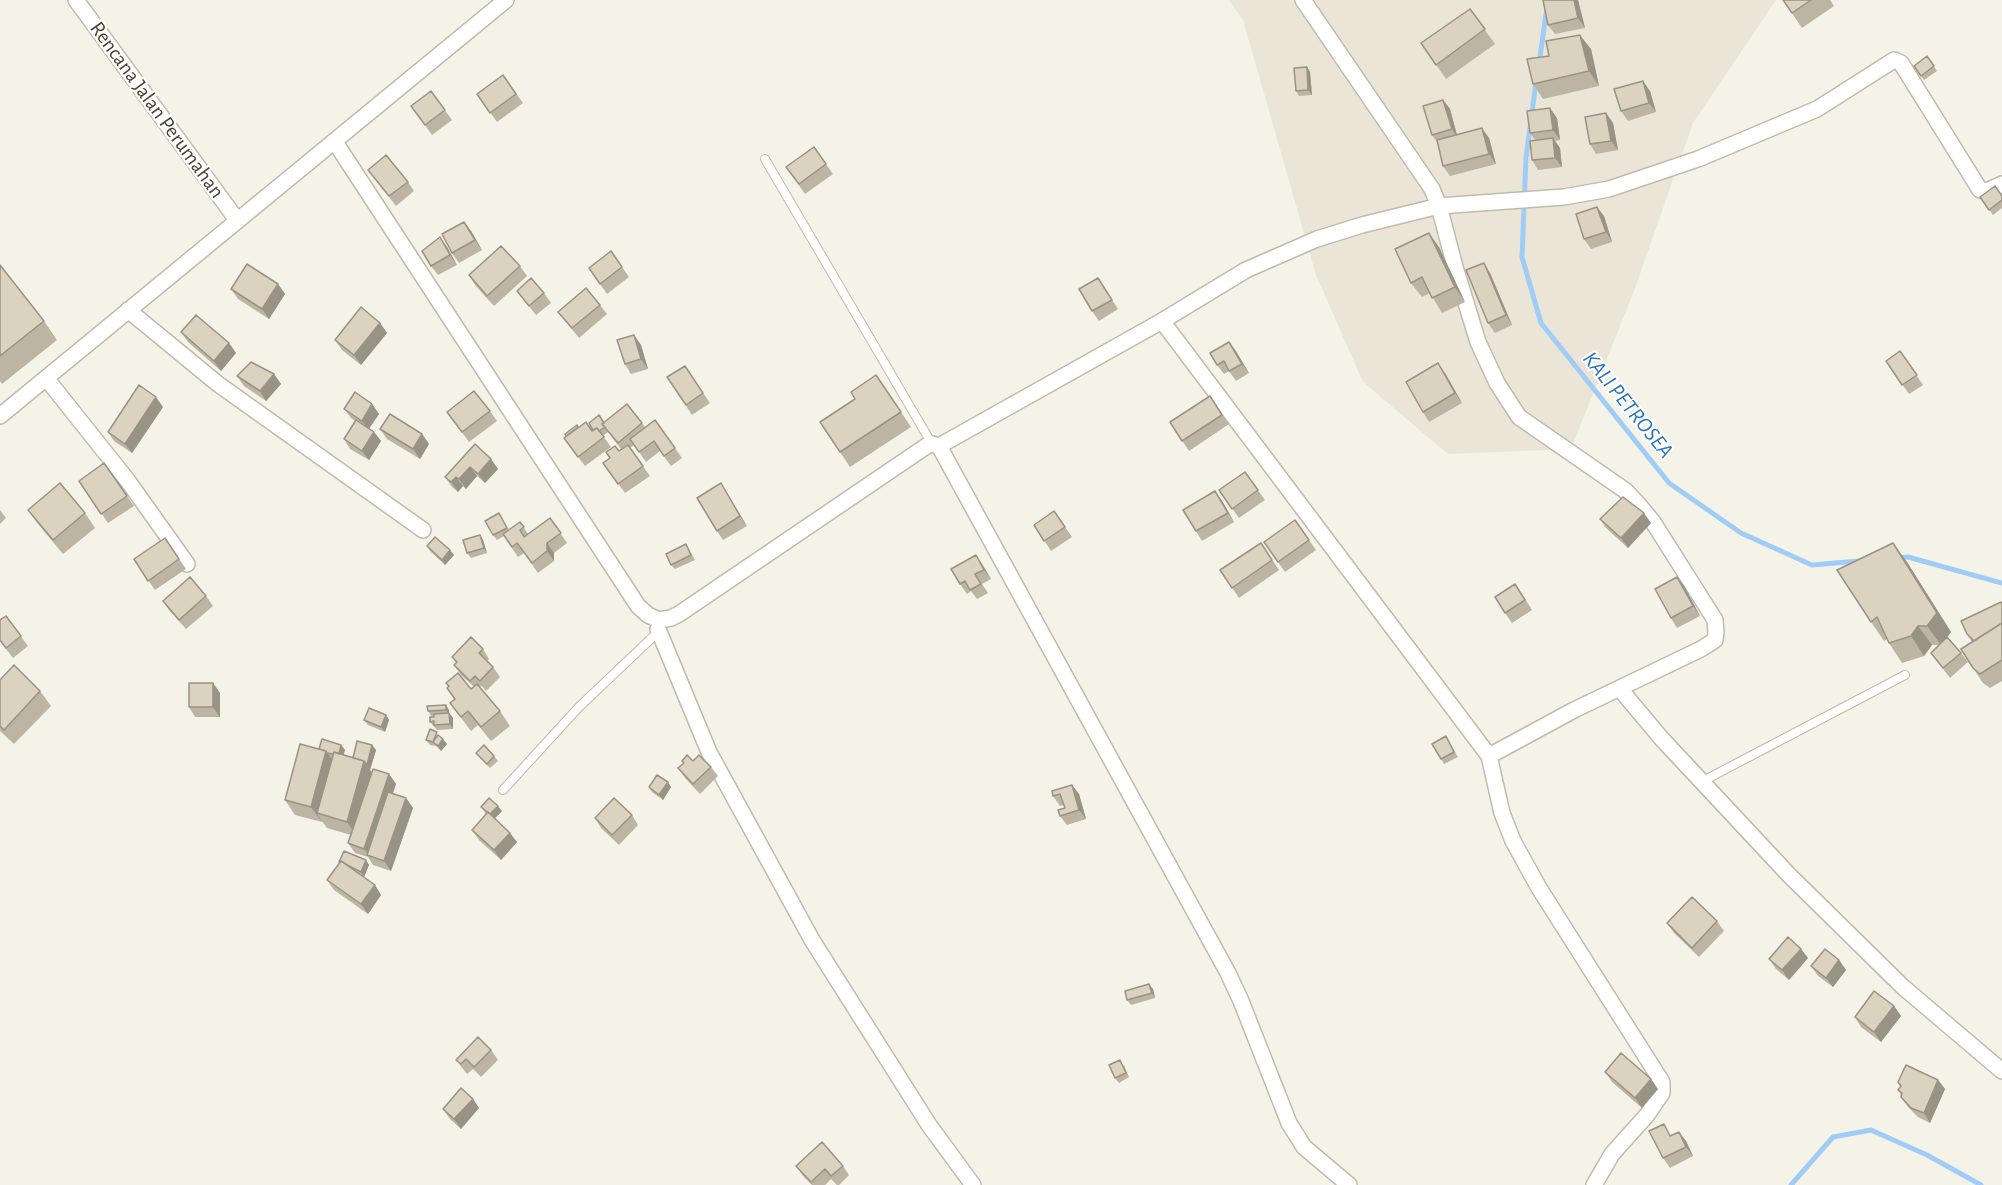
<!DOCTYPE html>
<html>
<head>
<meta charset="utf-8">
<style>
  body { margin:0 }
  canvas { display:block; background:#f5f2e8 }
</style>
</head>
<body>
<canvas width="2002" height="1185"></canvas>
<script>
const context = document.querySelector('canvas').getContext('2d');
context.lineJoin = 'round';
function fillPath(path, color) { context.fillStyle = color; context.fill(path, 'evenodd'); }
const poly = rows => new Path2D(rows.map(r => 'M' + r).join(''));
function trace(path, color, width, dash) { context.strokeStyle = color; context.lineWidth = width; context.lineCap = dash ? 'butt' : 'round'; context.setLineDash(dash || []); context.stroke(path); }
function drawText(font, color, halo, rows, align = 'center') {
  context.font = font + ' "Alegreya Sans",sans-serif'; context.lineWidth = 4.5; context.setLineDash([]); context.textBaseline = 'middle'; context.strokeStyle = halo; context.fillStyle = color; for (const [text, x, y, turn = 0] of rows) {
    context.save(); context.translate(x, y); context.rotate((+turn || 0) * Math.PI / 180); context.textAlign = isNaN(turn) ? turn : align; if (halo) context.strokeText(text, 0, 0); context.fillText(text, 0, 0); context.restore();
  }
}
const residential = poly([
  [1229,0,1776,0,1693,123,1634,291,1571,449,1448,454,1363,382,1316,275,1243,20]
]);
const stream = poly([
  [1539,64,1548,0],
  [1536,82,1526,158,1522,257,1541,323,1669,483,1741,533,1812,565,1859,561],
  [1898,558,1908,557,2002,583],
  [1791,1185,1833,1137,1871,1130,1927,1155,1981,1185]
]);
const lane = poly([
  [765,159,932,444],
  [1703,781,1905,675],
  [503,790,579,707,657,633,658,630]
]);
const street = poly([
  [76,0,237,220],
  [335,142,638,606,648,615,659,620,671,618,679,614,928,445,932,444,939,446,1228,973,1241,1001,1289,1123,1304,1147,1349,1185],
  [128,310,218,384,423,530],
  [1162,321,1489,756,1574,710,1701,649,1715,640,1716,632,1715,620,1653,522,1639,505,1626,491,1519,417,1497,383,1478,342,1455,267,1439,206,1432,189,1303,0],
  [46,378,128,481,187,564],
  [0,416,506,0],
  [939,446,1162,321,1246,270,1317,239,1362,225,1439,206,1564,197,1609,189,1698,159,1817,109,1894,60,1901,63,1980,190,1987,191,2002,184],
  [658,629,709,752,812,940,929,1125,973,1185],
  [1620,689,1661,738,1789,875,1903,987,2002,1071],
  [1489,756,1502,813,1513,841,1539,888,1662,1082,1662,1093,1647,1115,1612,1154,1594,1185]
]);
const wall = poly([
  [1543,0,1578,0,1585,28,1555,34,1548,25],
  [1783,0,1830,0,1834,6,1802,28],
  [1470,9,1495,44,1446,79,1421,43],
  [1591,49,1599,86,1543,99,1533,84,1549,56],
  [1927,56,1937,71,1924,80,1914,66],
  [1307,67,1310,72,1312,95,1299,96,1296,91],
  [503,75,523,103,497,122,477,94],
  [431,91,452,120,432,135,411,106],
  [1650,91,1656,112,1628,121,1621,111],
  [1443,100,1450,109,1457,135,1489,138,1496,164,1450,176,1443,166,1437,142,1432,135],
  [1606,113,1613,123,1618,150,1596,154,1590,144],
  [1557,118,1560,140,1555,141,1560,148,1562,167,1538,170,1532,160,1535,140,1530,133],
  [814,147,833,174,805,194,786,167],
  [368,170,408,182,414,191,396,206],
  [2002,196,2002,208,1993,215,1980,197],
  [1604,216,1612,242,1591,249,1584,239],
  [471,231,482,250,459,263,452,253],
  [440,237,447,247,457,265,438,275,431,266],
  [1439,247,1465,302,1442,313,1430,293,1422,297,1411,283],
  [611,251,629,277,607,294,589,268],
  [0,265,44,321,57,340,2,384,0,381],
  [520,266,527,276,494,306,475,285,469,275],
  [1490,273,1512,325,1495,333,1488,323],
  [1098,278,1118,309,1099,321,1092,311],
  [278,284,285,294,269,319,238,299,231,289],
  [517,291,544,293,551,303,536,315],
  [600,305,607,314,579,338,558,312],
  [380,323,387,333,361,365,342,350,335,340],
  [181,332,229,343,236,353,221,371,188,342],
  [634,335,641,345,648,369,631,374,625,364],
  [1229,342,1249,373,1236,381,1229,371,1224,374,1217,365],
  [1900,351,1923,385,1909,394,1886,361],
  [685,366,710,403,692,415,667,377],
  [1445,373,1462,403,1429,422,1423,412],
  [274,374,281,384,266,401,244,386,237,376],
  [876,375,911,427,850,467,840,452,855,399],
  [1210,396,1229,424,1189,451,1170,422],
  [372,404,379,414,369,429,374,432,381,441,369,460,350,449,344,439,355,421,351,418,344,409],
  [627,404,645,427,655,420,682,458,671,466,660,451,646,462,634,445,630,448,650,476,625,493,603,463,621,449,608,432,603,436,611,447,585,466,564,438,578,427,592,431,604,423],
  [163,407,132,453,114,441,108,432],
  [490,411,497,421,469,442,447,412],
  [380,429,422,434,429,444,420,459,387,439],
  [491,459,498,469,485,483,477,476,466,489,463,486,458,492,452,487,445,477],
  [104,463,134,506,108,523,79,481],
  [1245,472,1265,500,1239,518,1219,490],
  [727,493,747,526,723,540,717,531],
  [1222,501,1234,522,1202,541,1196,531],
  [0,510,6,518,0,524],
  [28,510,85,513,95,528,63,554,38,524],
  [1054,511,1072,537,1051,551,1034,525],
  [499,513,509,530,520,522,528,534,550,518,567,543,554,553,554,561,538,573,524,553,518,557,504,536,497,540,493,535],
  [1600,519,1651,523,1628,548,1606,528],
  [1295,520,1316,550,1285,572,1264,542],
  [480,535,483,540,487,553,471,558,467,553],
  [165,538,186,569,155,590,134,559],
  [1261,543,1279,570,1239,598,1220,570],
  [686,544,695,560,675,569,671,565],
  [427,546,454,555,445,565,430,551],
  [976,555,982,564,991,579,982,584,988,593,977,599,971,591,967,594,960,584],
  [1907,562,1951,632,1946,638,1961,653,1968,662,1950,678,1931,653,1939,645,1932,645,1924,656,1902,663,1889,643,1887,639,1884,641,1871,622],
  [1677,577,1684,586,1700,616,1677,628,1671,618],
  [1522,594,1532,610,1512,623,1505,613],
  [206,596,213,606,186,629,169,610,163,601],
  [2002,604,2002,681,1990,688,1983,683,1973,668,1972,642,1967,634],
  [6,616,28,646,13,658,0,641],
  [483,649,489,659,487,661,493,667,500,677,486,691,482,686,480,687,500,711,510,726,491,741,478,725,471,731,450,703,454,699,447,688,449,686,471,689,474,687,461,675,454,665,456,663,452,657],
  [0,680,40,691,51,706,14,744,0,731],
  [213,683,220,693,220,717,195,717,189,707],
  [446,705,449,710,449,713,453,718,453,729,437,730,430,722,434,716,431,716,428,711],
  [386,715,389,720,385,732,368,725,364,720],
  [440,737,447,744,441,751,436,746,430,745,426,740],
  [1449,741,1458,757,1444,764,1441,759],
  [341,745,345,750,343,755,353,758,372,745,376,750,370,770,372,772,389,774,396,784,393,793,406,798,413,808,391,871,373,865,368,857,355,853,348,843,351,835,327,828,322,821,322,822,295,815,285,800,319,749],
  [476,753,494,756,498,761,490,768,480,758],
  [682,761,711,767,718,776,700,794,685,778,678,768,684,763],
  [1072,785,1079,794,1086,819,1067,825,1060,816,1065,808,1064,805,1060,806,1053,796],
  [649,787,671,787,663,800,652,792],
  [481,807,502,811,495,818,517,842,501,860,479,840,472,830,486,814],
  [632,815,638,825,619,845,601,828,595,818],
  [366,860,369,865,364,877,361,875,381,895,368,914,334,890,327,880],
  [1717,921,1724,931,1699,957,1674,933,1667,923],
  [1801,949,1808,958,1789,980,1776,969,1769,959],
  [1839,960,1846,970,1833,987,1818,976,1811,966],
  [1153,989,1155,998,1131,1005,1127,1000],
  [1894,1006,1901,1016,1881,1042,1861,1027,1855,1017],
  [491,1050,498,1060,481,1077,473,1069,467,1074,456,1060],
  [1124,1065,1129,1077,1119,1083,1115,1078],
  [1605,1072,1658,1089,1642,1108,1612,1082],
  [1938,1080,1945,1089,1930,1123,1918,1117,1908,1107,1901,1097,1901,1095,1898,1090],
  [473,1099,479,1108,461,1129,450,1119,443,1109],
  [1671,1135,1686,1141,1693,1156,1670,1168,1663,1158],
  [796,1166,843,1166,849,1175,839,1185,837,1185,831,1179,825,1185,812,1185,803,1176]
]);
const shadedWall = poly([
  [1574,0,1578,0,1585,28,1578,18],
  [1580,35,1591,49,1599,86,1589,71],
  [1307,67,1310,72,1312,95,1308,90],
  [1643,81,1650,91,1656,112,1649,103],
  [1443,100,1450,109,1458,139,1452,129],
  [1550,108,1557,118,1560,140,1553,130],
  [1606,113,1613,123,1618,150,1611,141],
  [1482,128,1489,138,1496,164,1489,154],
  [1553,138,1560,148,1562,167,1555,158],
  [1597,207,1604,216,1612,242,1606,232],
  [464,222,471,231,482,250,475,240],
  [1429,233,1439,247,1465,302,1455,287],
  [440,237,447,247,457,265,450,255],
  [1484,263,1490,273,1512,325,1506,315],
  [278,284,285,294,269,319,262,309],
  [380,323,387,333,361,365,354,355],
  [634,335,641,345,648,369,641,359],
  [1229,342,1236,351,1249,373,1242,364],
  [229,343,236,353,221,371,214,361],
  [1438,363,1445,373,1462,403,1455,393],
  [274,374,281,384,266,401,260,391],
  [156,397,163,407,132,453,125,444],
  [372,404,379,414,368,430,362,421],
  [374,432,381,441,369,460,362,451],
  [422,434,429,444,420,459,413,449],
  [491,459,498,469,485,483,478,474],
  [470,467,477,476,466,489,459,479],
  [456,477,463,486,458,492,451,482],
  [721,483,727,493,747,526,740,516],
  [1215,491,1222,501,1234,522,1228,513],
  [1644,513,1651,523,1628,548,1621,538],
  [480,535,483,540,487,553,484,548],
  [547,543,554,553,554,561,547,551],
  [1893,543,1907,562,1951,632,1941,645,1927,626],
  [450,550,454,555,445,565,442,560],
  [976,555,982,564,991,579,984,570],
  [1677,577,1684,586,1700,616,1693,606],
  [1918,626,1932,645,1924,656,1911,636],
  [213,683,220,693,220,717,213,707],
  [446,705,449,710,449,715,446,710],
  [449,713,453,718,453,729,450,724],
  [386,715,389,720,385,732,381,727],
  [443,739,447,744,441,751,438,746],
  [341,745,345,750,342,761,338,756],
  [372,745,376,750,370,770,374,776,357,836,347,822,364,761],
  [326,751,336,765,317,813,322,822,311,807],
  [389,774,396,784,371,857,370,856,364,849],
  [668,782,671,787,663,800,659,795],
  [1072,785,1079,794,1086,819,1079,810],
  [406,798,413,808,391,871,384,861],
  [498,806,502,811,493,820,490,815],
  [510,833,517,842,501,860,494,850],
  [366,860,369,865,364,877,361,872],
  [375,885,381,895,368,914,361,904],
  [1801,949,1808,958,1789,980,1782,970],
  [1839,960,1846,970,1833,987,1826,978],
  [1149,984,1153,989,1155,998,1152,993],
  [1894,1006,1901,1016,1881,1042,1874,1032],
  [1651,1079,1658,1089,1642,1108,1635,1098],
  [1938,1080,1945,1089,1930,1123,1924,1113],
  [473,1099,479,1108,461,1129,454,1119],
  [1679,1132,1686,1141,1693,1156,1686,1147]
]);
const building = poly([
  [1543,0,1574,0,1578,18,1548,25,1543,0],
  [1783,0,1811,0,1792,13,1783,0],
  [1470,9,1485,29,1436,65,1421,43,1470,9],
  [1580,35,1589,71,1533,84,1527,59,1549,56,1546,41,1580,35],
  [1927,56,1934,66,1921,76,1914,66,1927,56],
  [1307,67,1308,90,1296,91,1294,68,1307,67],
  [503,75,516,94,490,113,477,94,503,75],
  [1643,81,1649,103,1621,111,1614,89,1643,81],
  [431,91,445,110,425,125,411,106,431,91],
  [1443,100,1452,129,1432,135,1423,106,1443,100],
  [1550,108,1553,130,1530,133,1527,111,1550,108],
  [1606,113,1611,141,1590,144,1585,117,1606,113],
  [1482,128,1489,154,1443,166,1437,140,1482,128],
  [1553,138,1555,158,1532,160,1530,141,1553,138],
  [814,147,826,164,799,184,786,167,814,147],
  [386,155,408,182,389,196,368,170,386,155],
  [1995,186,2002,196,2002,200,1989,210,1980,197,1995,186],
  [1597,207,1606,232,1584,239,1576,214,1597,207],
  [464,222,475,240,452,253,442,234,464,222],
  [1429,233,1455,287,1432,298,1422,277,1411,283,1395,249,1429,233],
  [440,237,450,255,431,266,422,251,440,237],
  [501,246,520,266,487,296,469,275,501,246],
  [611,251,622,267,600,284,589,268,611,251],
  [1484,263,1506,315,1488,323,1466,270,1484,263],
  [247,264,278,284,262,309,231,289,247,264],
  [0,265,44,321,0,356,0,265],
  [531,278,544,293,529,306,517,291,531,278],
  [1098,278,1112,300,1092,311,1079,289,1098,278],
  [586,288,600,305,572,328,558,312,586,288],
  [361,307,380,323,354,355,335,340,361,307],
  [196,315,229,343,214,361,181,332,196,315],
  [634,335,641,359,625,364,617,340,634,335],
  [1229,342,1242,364,1229,371,1224,361,1217,365,1210,353,1229,342],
  [1900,351,1917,375,1902,385,1886,361,1900,351],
  [251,362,274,374,260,391,237,376,251,362],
  [1438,363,1455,393,1423,412,1406,382,1438,363],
  [685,366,703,393,686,405,667,377,685,366],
  [876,375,901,412,840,452,820,422,855,399,851,392,876,375],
  [139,385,156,397,125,444,108,432,139,385],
  [474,391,490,411,462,432,447,412,474,391],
  [355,392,372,404,362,421,344,409,355,392],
  [1210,396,1222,415,1182,441,1170,422,1210,396],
  [627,404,642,423,618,443,602,424,627,404],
  [390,414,422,434,413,449,380,429,390,414],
  [599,415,604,423,602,424,605,427,599,431,597,428,593,430,589,423,599,415],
  [356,420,374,432,362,451,344,439,356,420],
  [655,420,675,448,664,456,654,441,639,452,630,439,655,420],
  [586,422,592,431,597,428,604,437,578,457,564,438,586,422],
  [577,425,578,427,566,436,565,434,577,425],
  [475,444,491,459,478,474,470,467,459,479,456,477,451,482,445,477,475,444],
  [628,445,643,466,618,484,603,463,610,458,606,452,615,446,619,451,628,445],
  [104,463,127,496,101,514,79,481,104,463],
  [1245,472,1258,490,1232,509,1219,490,1245,472],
  [60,483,85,513,53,540,28,510,60,483],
  [721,483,740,516,717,531,697,498,721,483],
  [1215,491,1228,513,1196,531,1183,510,1215,491],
  [1623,497,1644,513,1621,538,1600,519,1623,497],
  [1054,511,1065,527,1044,541,1034,525,1054,511],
  [499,513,507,528,493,535,485,521,499,513],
  [550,518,561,533,547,543,547,551,532,563,517,543,512,547,503,534,520,522,524,527,520,530,524,537,550,518],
  [1295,520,1309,540,1278,562,1264,542,1295,520],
  [480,535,484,548,467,553,463,540,480,535],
  [435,537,450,550,442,560,427,546,435,537],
  [165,538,179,559,148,581,134,559,165,538],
  [1261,543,1272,560,1232,588,1220,570,1261,543],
  [1893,543,1937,613,1927,626,1918,626,1911,636,1889,643,1877,617,1871,622,1837,570,1893,543],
  [686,544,691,555,671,565,666,554,686,544],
  [976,555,984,570,975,574,981,584,970,590,965,581,960,584,951,569,976,555],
  [190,577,206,596,179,620,163,601,190,577],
  [1677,577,1693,606,1671,618,1655,589,1677,577],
  [1515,584,1525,600,1505,613,1495,597,1515,584],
  [2001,602,2002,604,2002,623,1974,641,1967,634,1961,621,2001,602],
  [6,616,21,636,6,648,0,640,0,620,6,616],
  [2002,623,2002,660,1980,674,1973,668,1961,649,2002,623],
  [471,637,483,649,479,653,493,667,480,681,475,676,470,681,454,665,457,662,452,657,471,637],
  [1947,637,1961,653,1943,668,1931,653,1947,637],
  [14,665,40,691,4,730,0,726,0,680,14,665],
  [458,673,471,689,477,684,500,711,481,727,468,711,461,717,450,703,455,699,447,688,449,686,446,683,458,673],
  [189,683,213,683,213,707,189,707,189,683],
  [446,705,446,710,428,711,427,706,446,705],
  [369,708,386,715,381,727,364,720,369,708],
  [449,713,450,724,434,725,434,721,430,722,430,717,434,717,434,714,449,713],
  [430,729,437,732,433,742,426,740,430,729],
  [438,735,443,739,438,746,433,742,438,735],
  [1446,736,1454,752,1441,759,1432,744,1446,736],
  [322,739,341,745,339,754,334,752,333,754,327,753,326,751,319,749,322,739],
  [357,741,372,745,367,765,364,761,353,758,357,741],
  [300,744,326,751,311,807,285,800,300,744],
  [484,745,494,756,487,764,476,753,484,745],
  [334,752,364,761,347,822,317,813,334,752],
  [687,755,693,761,699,755,711,767,693,784,678,768,684,763,682,761,687,755],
  [373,769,389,774,364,849,348,843,373,769],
  [657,775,668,782,659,795,649,787,657,775],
  [1072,785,1079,810,1060,816,1058,810,1065,808,1060,794,1053,796,1052,791,1072,785],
  [388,792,406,798,384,861,367,855,388,792],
  [489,798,498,806,490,814,481,807,489,798],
  [614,798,632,815,612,835,595,818,614,798],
  [488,812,510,833,494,850,472,830,488,812],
  [344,851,366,860,361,872,349,866,341,861,339,862,344,851],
  [341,861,375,885,361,904,327,880,341,861],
  [1692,897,1717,921,1692,948,1667,923,1692,897],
  [1788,937,1801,949,1782,970,1769,959,1788,937],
  [1825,949,1839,960,1826,978,1811,966,1825,949],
  [1149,984,1152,993,1127,1000,1125,991,1149,984],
  [1874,991,1894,1006,1874,1032,1855,1017,1874,991],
  [478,1037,491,1050,474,1067,466,1059,461,1064,456,1060,478,1037],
  [1621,1053,1651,1079,1635,1098,1605,1072,1621,1053],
  [1120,1060,1126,1073,1115,1078,1109,1065,1120,1060],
  [1906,1065,1938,1080,1924,1113,1911,1108,1901,1097,1902,1093,1898,1090,1901,1086,1898,1082,1906,1065],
  [461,1088,473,1099,454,1119,443,1109,461,1088],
  [1664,1124,1670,1136,1679,1132,1686,1147,1663,1158,1649,1131,1664,1124],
  [822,1142,843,1166,831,1176,825,1169,811,1182,796,1166,822,1142]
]);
const streetNames = [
  ["Rencana Jalan Perumahan",157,110,54]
];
const waterNames = [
  ["KALI PETROSEA",1628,405,51]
];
fillPath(residential, '#eae5d6');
trace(stream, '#a0cdf6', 5);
trace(lane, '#c2bbaa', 10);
trace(street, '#c2bbaa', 18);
trace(lane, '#fff', 8);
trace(street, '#fff', 15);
fillPath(wall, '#bcb5a4');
fillPath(shadedWall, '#999386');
fillPath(building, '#dbd2bf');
trace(building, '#999386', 1.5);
drawText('21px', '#494336', '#fff', streetNames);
drawText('italic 22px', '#2573bf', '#fff', waterNames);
</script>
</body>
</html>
